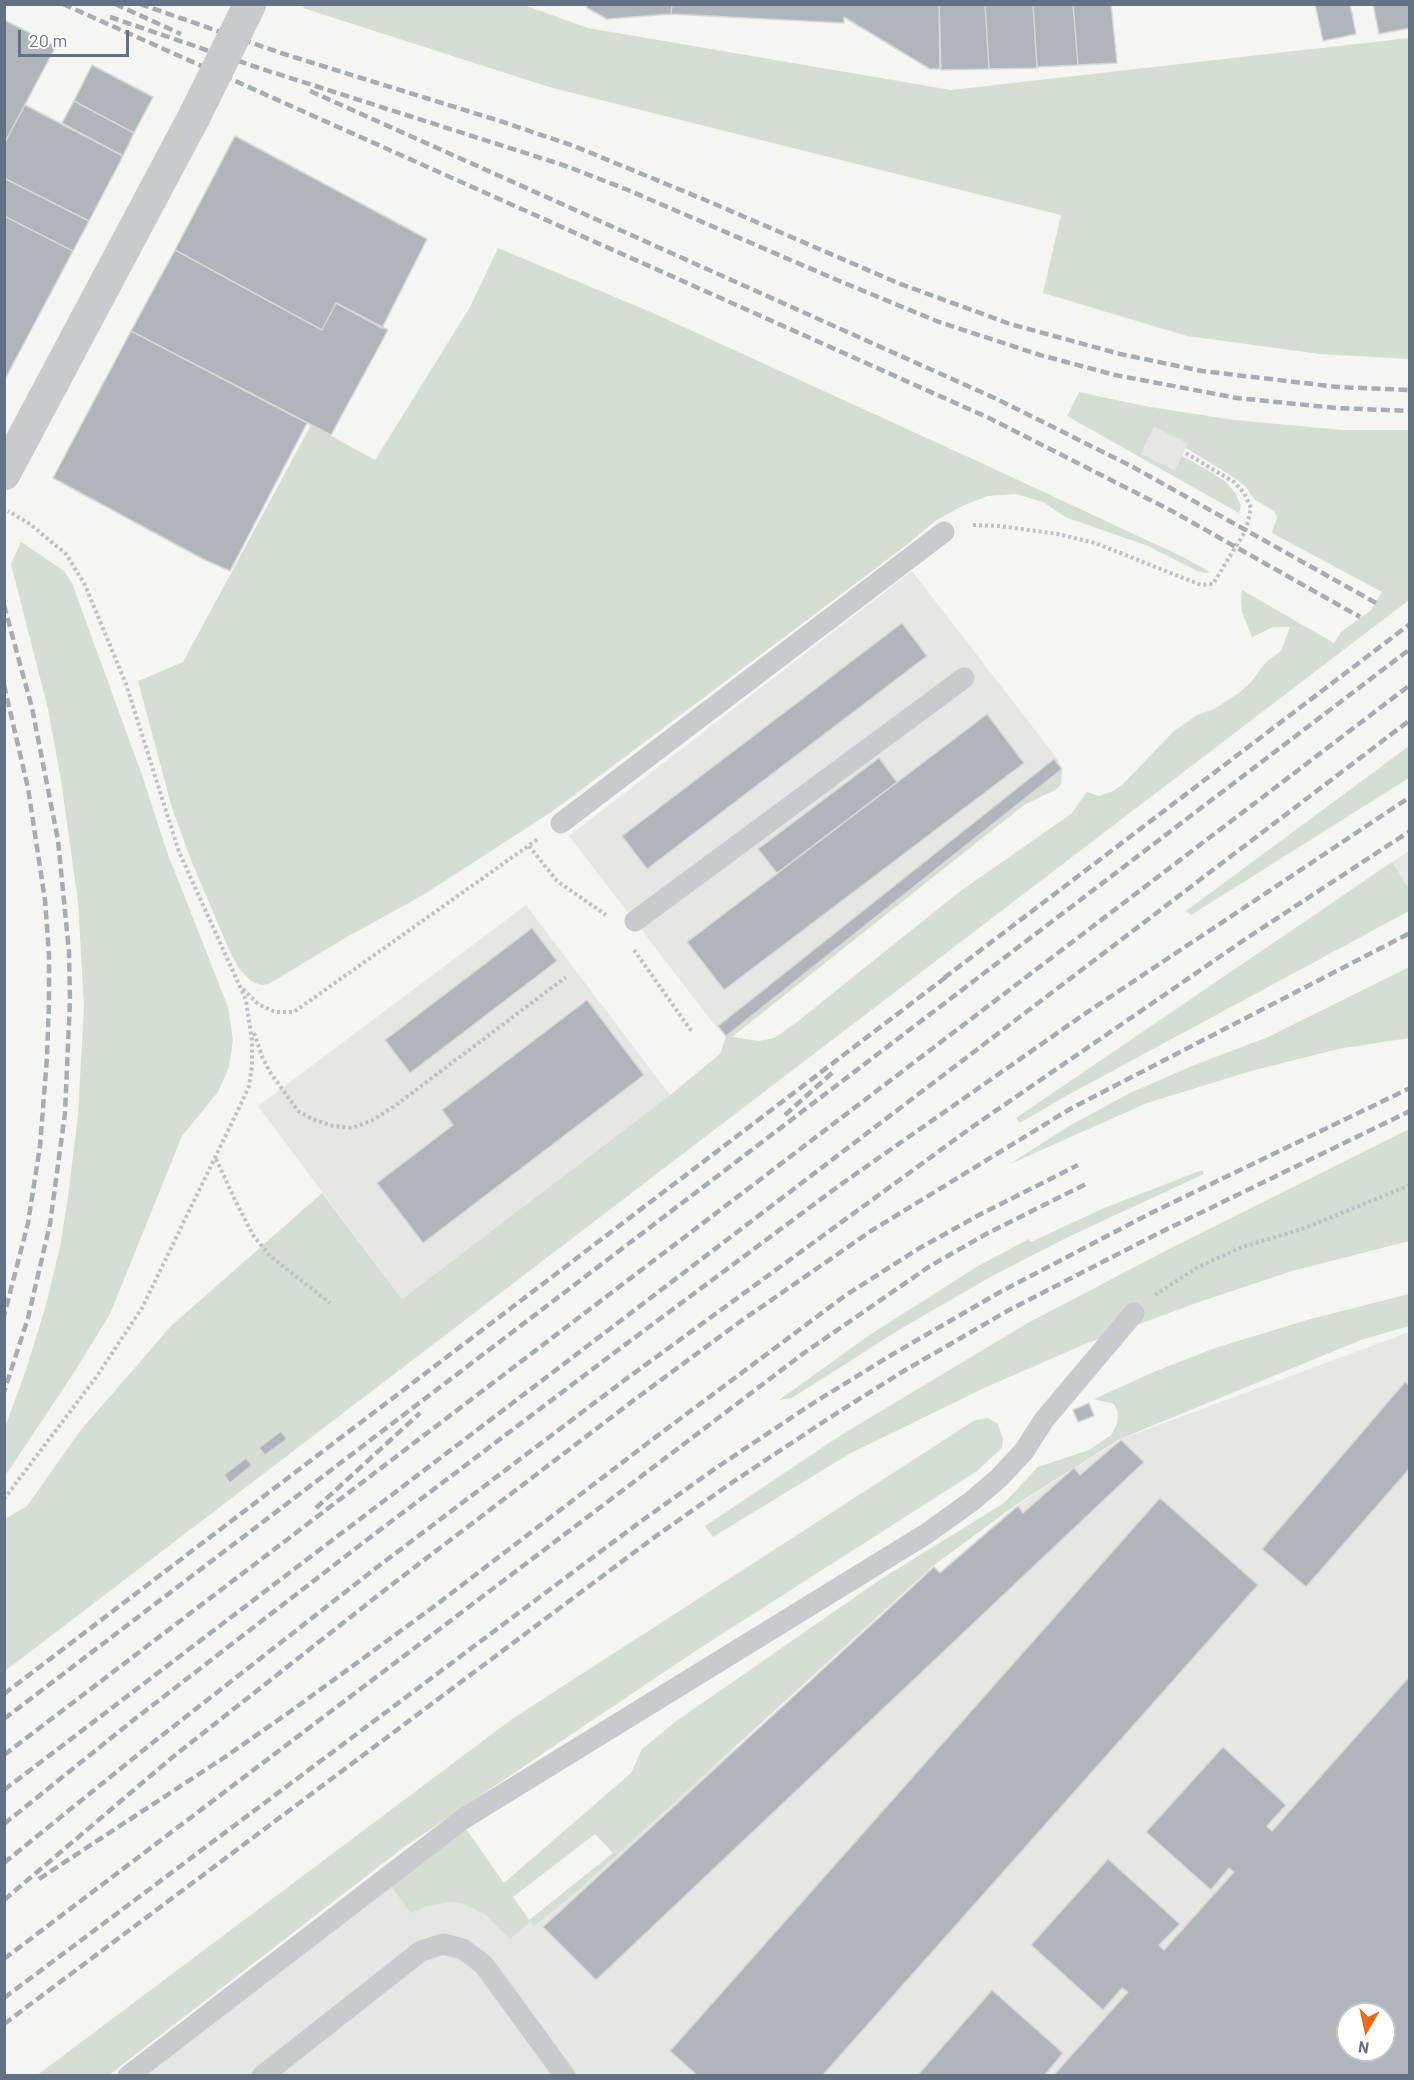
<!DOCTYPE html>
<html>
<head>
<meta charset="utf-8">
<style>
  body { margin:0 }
  #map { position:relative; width:1414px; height:2080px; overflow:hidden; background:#f5f6f2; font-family:Barlow,sans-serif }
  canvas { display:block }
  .frame { position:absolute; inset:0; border:6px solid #637185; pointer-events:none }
  .north { position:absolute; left:1336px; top:2002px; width:60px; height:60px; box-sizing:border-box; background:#fff; border:2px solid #c1c6ce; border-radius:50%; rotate:189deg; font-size:16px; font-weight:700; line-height:24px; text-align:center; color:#637185 }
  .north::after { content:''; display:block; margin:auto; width:21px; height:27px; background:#ee6a1a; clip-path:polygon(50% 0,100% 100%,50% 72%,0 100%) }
  .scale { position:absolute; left:18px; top:30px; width:111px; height:27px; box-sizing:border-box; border:3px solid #637185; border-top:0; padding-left:8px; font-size:18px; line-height:21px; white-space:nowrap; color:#637185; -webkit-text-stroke:4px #fff; paint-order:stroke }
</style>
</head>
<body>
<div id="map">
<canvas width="1414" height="2080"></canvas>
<div class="frame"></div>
<div class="north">N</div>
<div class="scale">20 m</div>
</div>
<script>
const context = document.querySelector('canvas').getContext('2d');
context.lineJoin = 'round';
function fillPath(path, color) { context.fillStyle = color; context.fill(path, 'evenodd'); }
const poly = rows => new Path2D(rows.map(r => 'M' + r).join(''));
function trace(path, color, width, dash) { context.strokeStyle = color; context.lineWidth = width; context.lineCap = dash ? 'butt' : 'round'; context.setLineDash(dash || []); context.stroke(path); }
const built = poly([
  [1154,427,1188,443,1176,470,1141,454],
  [912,571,1059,761,1057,763,1062,769,726,1036,719,1027,717,1028,569,836],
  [1409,851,1409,889,1392,862],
  [526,905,670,1095,402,1299,258,1106],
  [1409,1332,1409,2075,144,2076,466,1829,530,1921,614,1853,1017,1505,1121,1439],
  [1348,2014,1384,2014,1384,2050,1348,2050]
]);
const green = poly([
  [305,4,524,5,588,28,951,90,1409,38,1409,359,1320,354,1187,336,1043,293,1061,215,549,87,303,8],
  [498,248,653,313,988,466,1183,557,1210,572,1206,573,1197,571,1148,546,1065,517,1043,502,1016,494,988,496,962,506,935,521,908,544,553,811,423,895,340,941,269,984,261,985,251,981,240,970,230,952,191,860,172,808,138,681,183,662,311,425,375,460,470,307],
  [1079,392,1144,406,1234,420,1343,430,1409,430,1409,600,5,1671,5,1519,27,1506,80,1431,171,1326,322,1193,402,1299,670,1095,720,1054,726,1036,1062,769,1061,784,1057,789,1024,805,732,1037,759,1041,774,1038,797,1022,959,892,1071,814,1087,792,1099,796,1113,791,1123,784,1174,731,1197,715,1214,709,1239,693,1251,682,1266,662,1281,651,1290,627,1273,627,1252,637,1242,612,1241,601,1242,590,1334,643,1341,632,1371,610,1382,592,1272,533,1277,517,1275,512,1254,499,1245,486,1230,475,1186,448,1187,443,1154,427,1141,454,1175,470,1182,456,1206,469,1226,482,1236,494,1241,506,1239,513,1067,416],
  [21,542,64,571,72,583,143,778,167,852,228,1007,233,1040,229,1067,218,1092,182,1136,110,1314,75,1371,5,1476,5,1427,26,1370,46,1305,60,1247,68,1197,78,1115,84,1006,78,902,61,780,48,709,11,564],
  [1409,746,1409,778,1191,915,1186,911],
  [1392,862,1409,889,1409,911,1066,1096,1020,1123,1016,1118],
  [1409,967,1409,1038,1338,1049,1251,1071,1147,1103,1010,1164,1069,1126,1130,1093,1192,1066,1268,1037],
  [1409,1129,1409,1241,1292,1271,1202,1301,1085,1344,982,1389,849,1454,713,1537,705,1526,841,1435,1026,1324,1167,1250],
  [1202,1170,1204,1174,1068,1237,994,1275,902,1328,792,1398,779,1400,871,1334,978,1266,1029,1239,1031,1242,1104,1208],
  [1409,1294,1409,1326,1361,1340,1120,1439,1017,1504,933,1566,574,1894,534,1926,530,1922,510,1939,485,1914,463,1904,452,1902,426,1906,411,1913,391,1886,466,1829,504,1883,631,1773,642,1749,675,1722,881,1579,1004,1503,1038,1467,1089,1450,1111,1435,1117,1424,1118,1413,1114,1404,1094,1399,1156,1371,1215,1348,1307,1320],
  [595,1834,613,1853,529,1920,513,1897],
  [988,1418,998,1424,1003,1439,1002,1448,977,1471,697,1650,404,1847,109,2075,36,2076,512,1719,975,1420]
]);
const building = poly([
  [587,4,672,4,671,14,607,19,587,8,587,4],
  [672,4,939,4,940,69,930,69,844,17,844,23,671,14,672,4],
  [939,4,985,4,989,69,941,70,939,4],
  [985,4,1033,4,1037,68,989,69,985,4],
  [1033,4,1073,4,1078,65,1037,67,1033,4],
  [1073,4,1111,4,1117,63,1078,65,1073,4],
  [1315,4,1350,4,1356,34,1323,41,1315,4],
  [1373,4,1410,4,1410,28,1379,34,1373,4],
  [4,20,56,46,4,144,4,20],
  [92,65,153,97,134,133,74,101,92,65],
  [74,101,134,133,123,156,62,123,74,101],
  [25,105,123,156,89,221,4,178,4,144,25,105],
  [235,136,427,239,382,328,336,303,322,330,175,250,235,136],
  [4,178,89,221,73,251,4,216,4,178],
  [4,216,73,251,4,381,4,216],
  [175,250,322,330,336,303,388,330,331,435,131,331,175,250],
  [131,331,307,423,230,571,203,559,53,478,131,331],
  [902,623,927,656,647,869,622,836,902,623],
  [987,714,1024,763,724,990,687,942,987,714],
  [879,758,897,782,777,873,758,849,879,758],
  [1054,759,1062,769,726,1036,718,1026,1054,759],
  [532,928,557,961,410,1073,385,1040,532,928],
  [587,1000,644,1075,423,1243,377,1183,453,1125,442,1110,587,1000],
  [1405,1382,1410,1386,1410,1468,1306,1587,1262,1549,1405,1382],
  [1089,1403,1094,1416,1078,1422,1073,1410,1089,1403],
  [281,1431,287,1439,265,1455,259,1448,281,1431],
  [1121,1440,1144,1462,596,1980,543,1927,934,1567,940,1573,1018,1506,1023,1513,1074,1468,1080,1475,1121,1440],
  [246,1458,252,1465,230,1483,224,1475,246,1458],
  [1160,1498,1258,1585,822,2076,698,2076,670,2051,1160,1498],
  [1410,1676,1410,2076,1053,2076,1128,1992,1122,1988,1103,2010,1031,1945,1108,1859,1180,1924,1159,1945,1164,1950,1234,1872,1229,1868,1211,1890,1146,1832,1223,1747,1286,1805,1267,1826,1272,1831,1410,1676],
  [1348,2014,1384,2014,1384,2050,1348,2050,1348,2014],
  [992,1990,1063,2053,1044,2076,917,2076,992,1990]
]);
const path = poly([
  [973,525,1000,526,1058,534,1095,543,1201,585,1213,584,1246,530,1251,508,1244,493,1234,482,1184,452],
  [529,846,557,881,606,915],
  [634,950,692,1032],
  [243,989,258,1004,275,1012,294,1012,538,839],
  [254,1033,263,1059,270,1072,298,1111,312,1119,333,1126,352,1128,373,1120,396,1105,566,977],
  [216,1159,235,1200,253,1235,270,1256,330,1303],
  [1155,1295,1198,1267,1242,1247,1305,1228,1410,1185],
  [4,1499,97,1376,142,1308,240,1106,249,1086,252,1065,252,1041,246,1000,179,852,126,684,85,585,66,554,30,524,8,511]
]);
const service = poly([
  [561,823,944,532],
  [635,921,964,678],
  [128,2076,463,1819,926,1534,972,1501,999,1478,1024,1451,1044,1420,1134,1313],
  [262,2076,421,1951,443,1944,463,1949,484,1965,565,2076]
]);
const tertiary = poly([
  [4,474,194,117]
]);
const rail = poly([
  [63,4,989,418,1172,511,1360,617],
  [115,4,181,34],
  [140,4,284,54,500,121,574,146,710,202,898,283,1010,324,1120,354,1202,371,1338,387,1410,390],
  [110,17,256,67,566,166,628,190,837,280,939,322,1040,355,1115,375,1237,398,1336,408,1410,411],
  [310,91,999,400,1133,467,1376,603],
  [4,605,32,708,58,840,69,952,70,1000,65,1113,50,1224,28,1318,4,1392],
  [4,685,28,788,45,900,49,954,49,1001,47,1058,40,1146,28,1223,4,1316],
  [944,978,1410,624],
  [785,1115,832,1073],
  [316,1508,420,1413],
  [4,1694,950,974],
  [4,1719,1410,649],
  [4,1755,1410,685],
  [4,1790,1410,720],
  [4,1824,136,1718,364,1542,614,1353,840,1185,1083,1015,1410,797],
  [4,1863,151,1744,376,1568,626,1379,975,1125,1250,936,1410,831],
  [39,1879,228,1755,291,1711,432,1608,653,1439,846,1295,918,1249,979,1215,1078,1165],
  [4,1900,174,1756,390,1586,638,1397,741,1321,871,1231,1070,1109,1410,933],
  [4,1959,804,1353,930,1266,988,1233,1086,1184],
  [4,1998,640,1522,716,1468,815,1402,893,1354,1000,1292,1151,1213,1410,1088],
  [4,2024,652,1539,727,1486,826,1420,902,1372,1009,1310,1159,1233,1410,1111]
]);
const tertiaryBridge = poly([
  [194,117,250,4]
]);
fillPath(built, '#e6e6e5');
fillPath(green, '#d5ded3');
fillPath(building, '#b0b5bc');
trace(building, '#d7d7d5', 1.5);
trace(path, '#bfc0c3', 4, [3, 3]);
trace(service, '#c8cace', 21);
trace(tertiary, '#c8cace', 33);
trace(rail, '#a7abb2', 4.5, [9, 4.5]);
trace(tertiaryBridge, '#c8cace', 33);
</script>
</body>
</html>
